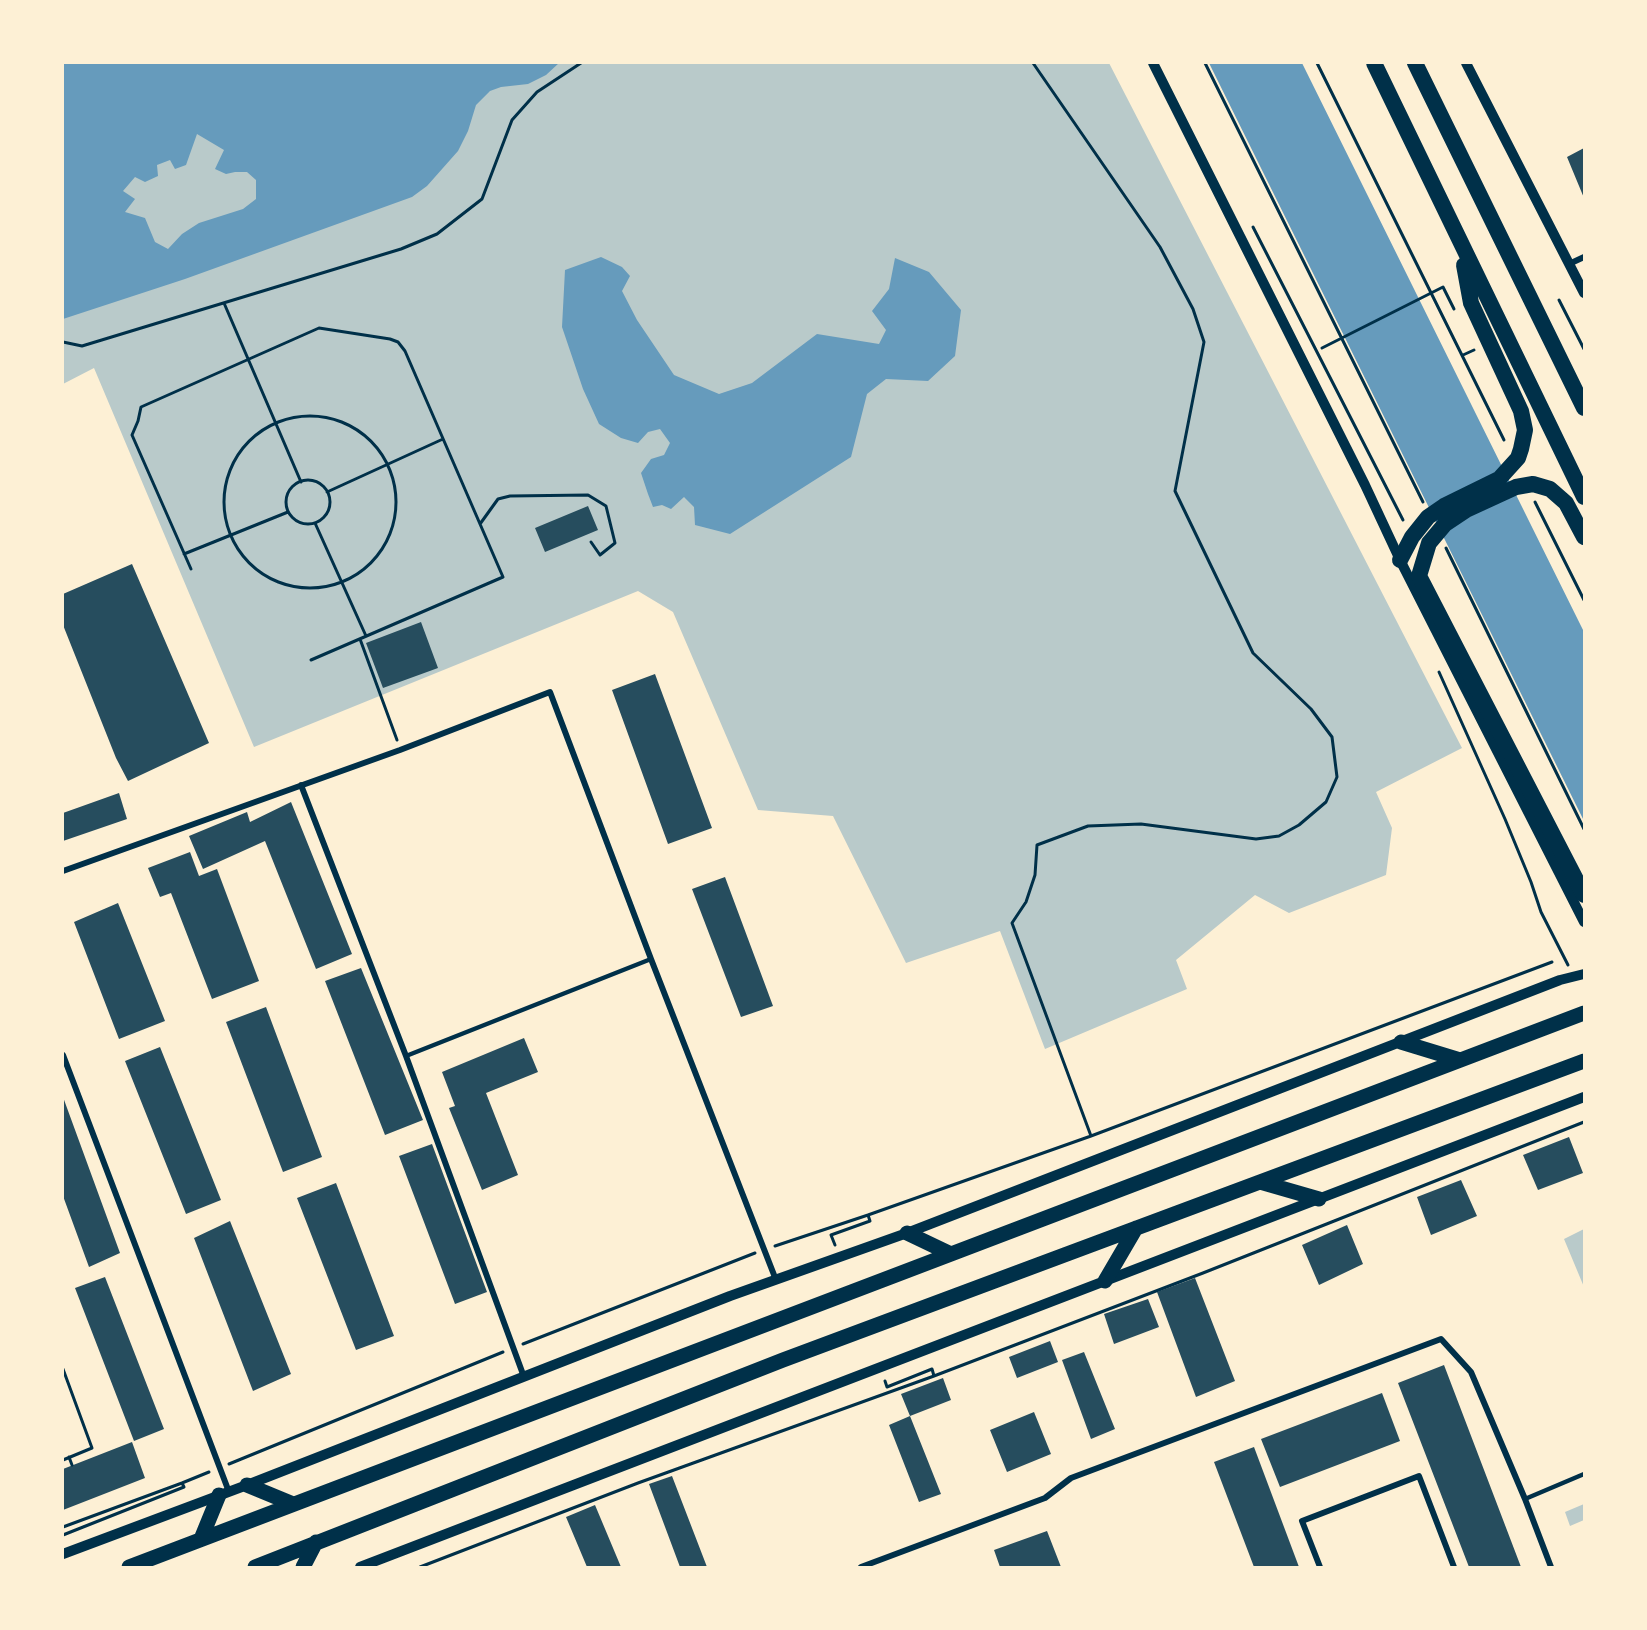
<!DOCTYPE html>
<html>
<head>
<meta charset="utf-8">
<style>
  body { margin:0 }
  #map { position:relative; width:1647px; height:1630px; overflow:hidden; background:#fdf0d5; font-family:"Source Serif 4",serif }
  canvas { display:block }
  .frame { position:absolute; inset:0; border:64px solid #fdf0d5; pointer-events:none }
</style>
</head>
<body>
<div id="map">
<canvas width="1647" height="1630"></canvas>
<div class="frame"></div>
</div>
<script>
const context = document.querySelector('canvas').getContext('2d');
context.lineJoin = 'round';
function fillPath(path, color) { context.fillStyle = color; context.fill(path, 'evenodd'); }
const poly = rows => new Path2D(rows.map(r => 'M' + r).join(''));
function trace(path, color, width, dash) { context.strokeStyle = color; context.lineWidth = width; context.lineCap = dash ? 'butt' : 'round'; context.setLineDash(dash || []); context.stroke(path); }
const green = poly([
  [63,63,1109,63,1462,748,1376,792,1392,828,1386,875,1289,913,1255,895,1176,960,1187,989,1045,1049,1000,931,906,963,833,816,758,810,673,612,638,591,254,747,94,368,63,384],
  [1584,1229,1584,1287,1564,1239],
  [1584,1504,1584,1520,1570,1526,1565,1512]
]);
const water = poly([
  [63,63,559,63,546,75,528,84,501,87,490,91,476,105,468,131,458,151,427,186,412,197,185,279,63,319],
  [197,134,224,150,215,169,226,174,235,172,247,172,256,180,256,199,243,209,199,223,182,234,168,249,155,242,145,218,125,212,135,199,123,191,135,177,145,182,158,176,157,165,170,160,175,169,186,165],
  [1209,63,1302,63,1584,632,1584,821],
  [601,257,622,267,630,276,622,291,637,320,674,375,719,394,752,383,817,334,879,344,886,330,872,311,889,289,895,258,929,272,961,310,955,356,928,381,886,379,867,394,851,457,730,534,695,525,694,507,684,497,671,509,662,505,653,507,648,494,641,473,651,459,664,455,670,443,660,429,648,432,638,443,621,438,599,424,583,389,562,327,565,270]
]);
const building = poly([
  [1584,148,1584,198,1567,157],
  [588,506,598,530,545,552,535,528],
  [132,564,209,743,128,781,116,758,63,625,63,594],
  [421,622,438,668,383,688,366,643],
  [655,674,712,828,668,844,612,690],
  [119,793,127,819,63,841,63,813],
  [291,802,352,954,316,969,265,841,203,869,189,836,247,812,250,822],
  [190,852,199,876,217,869,259,981,212,999,171,893,160,897,148,868],
  [725,877,773,1006,741,1017,692,889],
  [118,903,165,1021,119,1039,74,922],
  [361,968,423,1120,385,1135,325,981],
  [266,1007,322,1157,283,1172,226,1022],
  [524,1038,538,1072,486,1093,518,1175,482,1190,449,1108,455,1106,442,1072],
  [160,1047,221,1200,186,1214,125,1061],
  [63,1097,120,1253,89,1267,63,1196],
  [1569,1137,1583,1173,1538,1190,1523,1155],
  [432,1144,487,1292,455,1304,399,1156],
  [1461,1180,1477,1216,1431,1235,1417,1197],
  [336,1183,394,1336,356,1350,297,1198],
  [230,1221,291,1374,253,1391,194,1238],
  [1347,1225,1363,1264,1319,1285,1302,1245],
  [105,1277,164,1429,134,1441,75,1288],
  [1195,1278,1235,1381,1196,1397,1157,1292],
  [1148,1299,1159,1327,1114,1344,1104,1314],
  [1050,1341,1058,1362,1017,1378,1009,1357],
  [1084,1352,1115,1429,1091,1439,1062,1360],
  [1444,1365,1521,1567,1469,1567,1398,1383],
  [943,1378,951,1400,910,1416,901,1394],
  [1382,1393,1400,1441,1280,1487,1261,1439],
  [1034,1412,1051,1454,1007,1472,990,1430],
  [910,1416,941,1494,919,1502,889,1425],
  [132,1442,145,1478,63,1510,63,1469],
  [1254,1447,1299,1567,1254,1567,1214,1462],
  [672,1476,707,1567,680,1567,649,1484],
  [595,1505,621,1567,587,1567,566,1517],
  [1047,1531,1061,1567,1000,1567,994,1550]
]);
const path = poly([
  [1033,63,1160,247,1193,309,1204,342,1175,491,1253,653,1311,709,1332,737,1337,777,1326,802,1299,825,1279,836,1256,839,1141,824,1088,826,1037,845,1035,875,1026,902,1012,923,1091,1136],
  [1205,63,1423,502],
  [1317,63,1504,440],
  [1253,227,1403,520],
  [1559,300,1584,349],
  [224,303,301,482],
  [63,342,82,346,401,249,437,234,482,199,512,120,537,92,581,63],
  [1322,348,1443,287,1454,309],
  [1463,355,1474,350],
  '224 502a86 86 0 1 1 172 0a86 86 0 1 1-172 0Z',
  '286 502a22 22 0 1 1 44 0a22 22 0 1 1-44 0Z',
  [327,492,443,439],
  [1535,502,1584,600],
  [315,523,366,636],
  [480,524,498,499,510,496,588,495,606,506,615,543,600,555,591,542],
  [1446,548,1584,829],
  [184,554,288,512],
  [191,569,132,435,138,421,141,407,319,328,390,339,398,342,405,351,503,577,311,660],
  [360,639,397,740],
  [1439,672,1505,819,1531,882,1541,912,1568,965],
  [868,1215,1091,1136,1552,962],
  [775,1246,868,1215,870,1221,831,1235,835,1245],
  [523,1344,755,1253],
  [63,1369,92,1448,63,1460],
  [885,1381,887,1387,932,1369,934,1376],
  [69,1457,72,1465],
  [229,1464,503,1352],
  [63,1527,182,1483],
  [63,1535,184,1487,182,1483,209,1472],
  [420,1567,638,1483,934,1376,1203,1273,1584,1122]
]);
const service = poly([
  [406,1056,651,959],
  [1525,1499,1584,1474]
]);
const minor = poly([
  [1569,264,1584,257],
  [301,785,406,1056,524,1377],
  [63,871,400,750,550,692,651,959,776,1280],
  [63,1055,229,1492],
  [861,1567,1045,1498,1071,1478,1441,1339,1471,1372,1525,1499,1551,1567],
  [1320,1567,1302,1521,1419,1476,1454,1567]
]);
const tertiary = poly([
  [1153,63,1365,485,1400,560,1584,922],
  [1466,63,1584,293],
  [63,1554,247,1485,730,1296,907,1233,1560,980,1584,974],
  [360,1567,1584,1097]
]);
const primary = poly([
  [1401,1042,1460,1060],
  [1260,1182,1319,1199],
  [907,1233,951,1254],
  [1105,1281,1136,1228],
  [247,1485,293,1504],
  [201,1539,219,1495],
  [129,1567,1584,1013],
  [255,1567,783,1360,1584,1061],
  [303,1567,316,1542]
]);
const trunk = poly([
  [1374,63,1584,497],
  [1415,63,1584,408],
  [1584,537,1566,503,1550,489,1533,484,1516,487,1466,510,1445,524,1429,543,1419,576,1584,895],
  [1400,560,1412,537,1428,517,1444,506,1499,479,1518,458,1521,449,1525,430,1521,411,1471,303,1464,265]
]);
fillPath(green, '#b9caca');
fillPath(water, '#669bbc');
fillPath(building, '#264d5e');
trace(path, '#003049', 3);
trace(service, '#003049', 4.5);
trace(minor, '#003049', 6);
trace(tertiary, '#003049', 10);
trace(primary, '#003049', 15);
trace(trunk, '#003049', 16);
</script>
</body>
</html>
